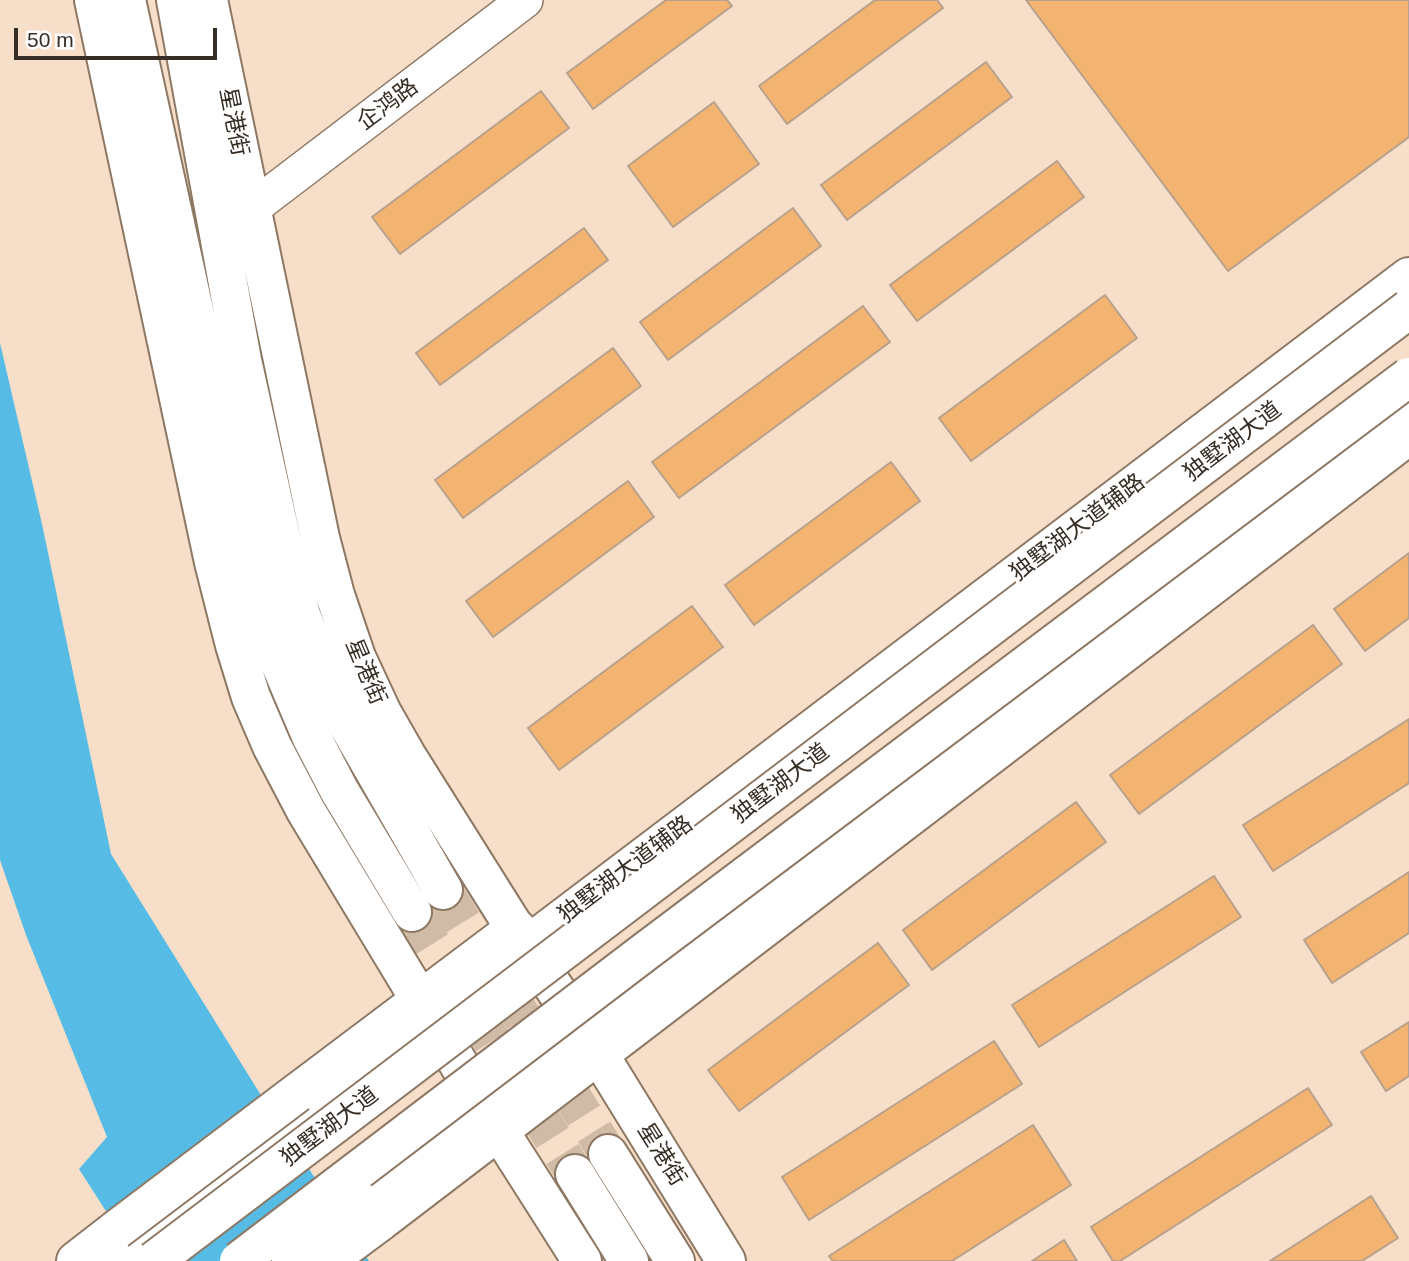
<!DOCTYPE html>
<html>
<head>
<meta charset="utf-8">
<style>
  body { margin:0 }
  #map { position:relative; width:1409px; height:1261px; overflow:hidden; background:#f6dec8; font-family:Helvetica,sans-serif }
  canvas { display:block }
  .scale { position:absolute; left:14px; top:28px; width:203px; height:32px; box-sizing:border-box; border:4px solid #362d24; border-top:0; padding-left:9px; font-size:21px; line-height:24px; white-space:nowrap; color:#362d24; -webkit-text-stroke:5px #fff; paint-order:stroke }
</style>
</head>
<body>
<div id="map">
<canvas width="1409" height="1261"></canvas>
<div class="scale">50 m</div>
</div>
<script>
const context = document.querySelector('canvas').getContext('2d');
context.lineJoin = 'round';
function fillPath(path, color) { context.fillStyle = color; context.fill(path, 'evenodd'); }
const poly = rows => new Path2D(rows.map(r => 'M' + r).join(''));
function trace(path, color, width, dash) { context.strokeStyle = color; context.lineWidth = width; context.lineCap = dash ? 'butt' : 'round'; context.setLineDash(dash || []); context.stroke(path); }
function drawText(font, color, halo, rows, align = 'center') {
  context.font = font + ' Helvetica,"Noto Sans SC",sans-serif'; context.lineWidth = 6; context.setLineDash([]); context.textBaseline = 'middle'; context.strokeStyle = halo; context.fillStyle = color; for (const [text, x, y, turn = 0] of rows) {
    context.save(); context.translate(x, y); context.rotate((+turn || 0) * Math.PI / 180); context.textAlign = isNaN(turn) ? turn : align; if (halo) context.strokeText(text, 0, 0); context.fillText(text, 0, 0); context.restore();
  }
}
const water = poly([
  [0,343,42,524,111,854,259,1092,369,1261,138,1261,79,1169,107,1137,26,935,0,860]
]);
const building = poly([
  [666,0,727,0,732,6,593,109,567,73,666,0],
  [875,0,937,0,943,8,787,124,759,86,875,0],
  [1026,0,1409,0,1409,137,1228,271,1026,0],
  [986,62,1012,97,847,220,821,185,986,62],
  [541,91,569,128,400,254,372,217,541,91],
  [714,102,759,164,673,227,628,166,714,102],
  [1057,161,1084,197,917,321,890,285,1057,161],
  [793,208,821,246,668,360,640,322,793,208],
  [584,228,608,260,440,385,416,353,584,228],
  [1105,295,1137,338,971,461,939,418,1105,295],
  [863,306,890,342,679,498,652,462,863,306],
  [613,348,641,386,463,518,435,480,613,348],
  [891,462,920,501,754,625,725,585,891,462],
  [628,481,654,517,493,637,466,601,628,481],
  [1409,553,1409,618,1365,651,1334,609,1409,553],
  [692,606,723,647,559,770,528,728,692,606],
  [1313,625,1342,664,1139,814,1110,775,1313,625],
  [1409,719,1409,783,1273,871,1243,825,1409,719],
  [1076,802,1106,842,932,970,903,930,1076,802],
  [1409,872,1409,933,1332,983,1304,940,1409,872],
  [1214,876,1241,917,1039,1047,1012,1005,1214,876],
  [878,943,909,985,739,1111,708,1070,878,943],
  [1409,1022,1409,1076,1386,1091,1361,1052,1409,1022],
  [994,1041,1022,1084,809,1220,782,1177,994,1041],
  [1308,1088,1332,1125,1120,1261,1113,1261,1091,1227,1308,1088],
  [1033,1125,1071,1185,952,1261,833,1261,829,1256,1033,1125],
  [1371,1196,1398,1238,1362,1261,1270,1261,1371,1196],
  [1064,1240,1077,1261,1032,1261,1064,1240]
]);
const majorTunnel = poly([
  [443,890,608,1154],
  [412,912,575,1174]
]);
const minor = poly([
  [251,209,525,0]
]);
const major = poly([
  [94,0,214,562,235,645,251,697,272,746,306,811,498,1129,582,1261],
  [126,0,247,552,275,651,312,738,339,790,412,912],
  [176,0,242,360,282,542,301,615,323,672,347,723,443,890],
  [208,0,320,538,335,595,356,657,382,713,406,755,526,946,598,1053,726,1261],
  [608,1154,675,1261],
  [575,1174,629,1261],
  [367,1204,486,1108,1409,408],
  [111,1261,1409,277]
]);
const highway = poly([
  [297,1093,516,928],
  [378,1223,1409,435],
  [76,1261,116,1230]
]);
const majorBridge = poly([
  [291,1261,367,1204]
]);
const highwayBridge = poly([
  [116,1230,297,1093],
  [154,1261,1409,309],
  [239,1261,646,951,1409,377],
  [327,1261,378,1223]
]);
const streetNames = [
  ["企鸿路",388,105,-37],
  ["星港街",233,122,79],
  ["独墅湖大道",1233,442,-37],
  ["独墅湖大道辅路",1078,528,-37],
  ["星港街",365,672,67],
  ["独墅湖大道",781,784,-37],
  ["独墅湖大道辅路",626,870,-37],
  ["独墅湖大道",330,1127,-37],
  ["星港街",661,1155,58]
];
fillPath(water, '#56bce5');
fillPath(building, '#f3b371');
trace(building, '#b7a18c', 2);
trace(majorTunnel, '#d0bba7', 38, [38, 19]);
trace(minor, '#8d7864', 38);
trace(major, '#8d7864', 42);
trace(highway, '#8d7864', 42);
trace(minor, '#fff', 35);
trace(major, '#fff', 38);
trace(highway, '#fff', 38);
trace(majorBridge, '#8d7864', 42, []);
trace(highwayBridge, '#8d7864', 42, []);
trace(majorBridge, '#fff', 38);
trace(highwayBridge, '#fff', 38);
drawText('23px', '#362d24', '#fff', streetNames);
</script>
</body>
</html>
